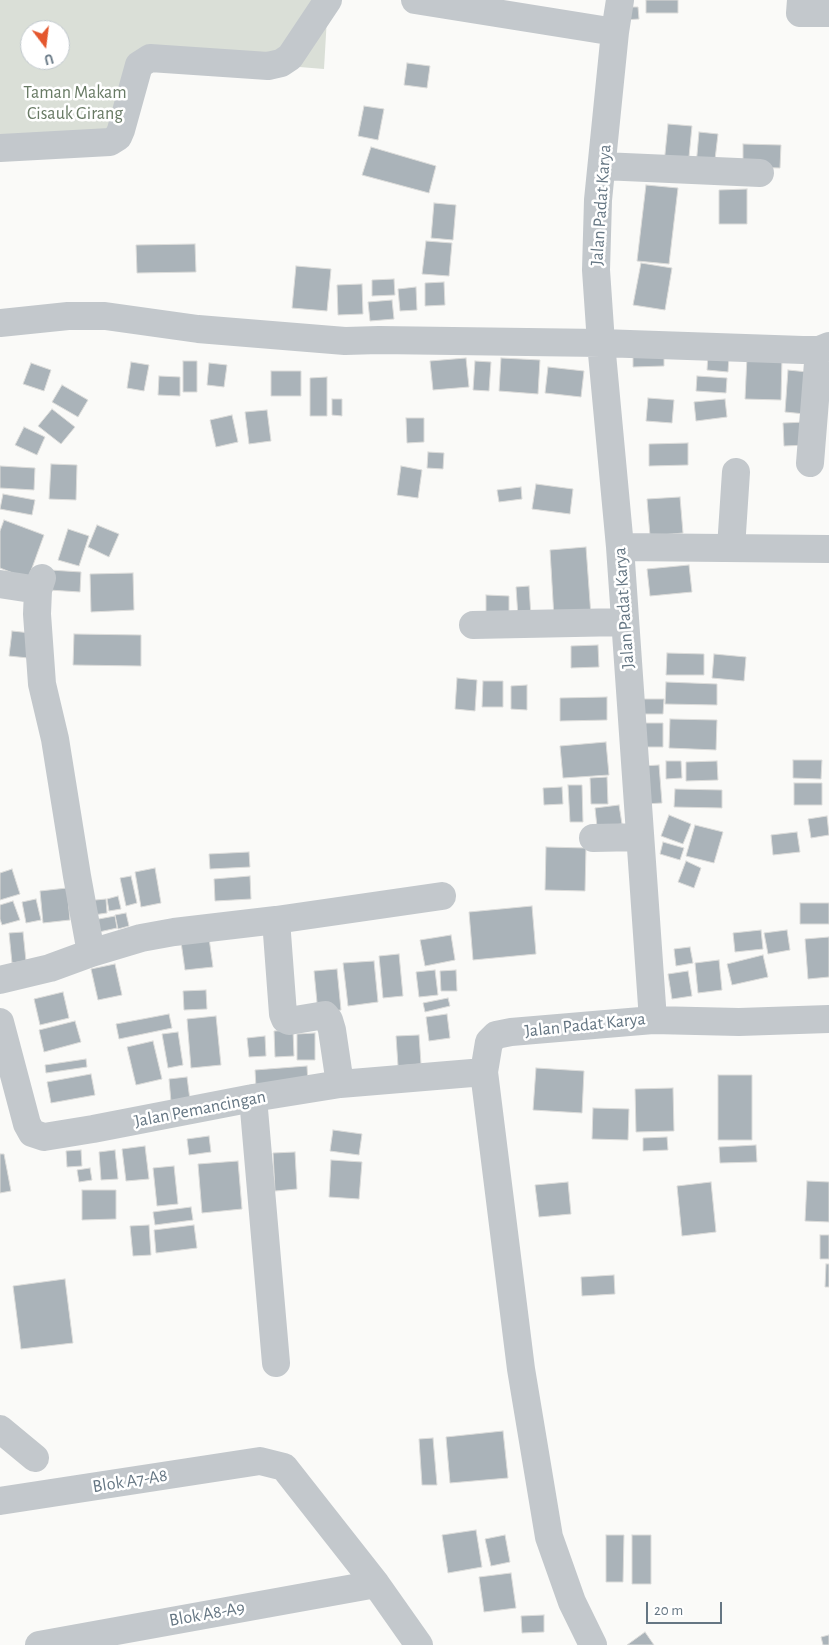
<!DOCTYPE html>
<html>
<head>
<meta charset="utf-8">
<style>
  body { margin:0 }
  #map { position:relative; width:829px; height:1645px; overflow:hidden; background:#fafaf8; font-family:"Alegreya Sans",sans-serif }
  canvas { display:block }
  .north { position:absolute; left:20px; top:20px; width:50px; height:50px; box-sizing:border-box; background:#fff; border:1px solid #c1c8cd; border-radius:50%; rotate:165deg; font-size:14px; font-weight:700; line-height:20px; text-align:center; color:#657683 }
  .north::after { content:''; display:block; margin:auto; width:18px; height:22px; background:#e4572e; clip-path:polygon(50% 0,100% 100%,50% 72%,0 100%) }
  .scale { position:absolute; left:646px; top:1602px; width:76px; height:22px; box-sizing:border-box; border:2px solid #657683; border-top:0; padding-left:6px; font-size:15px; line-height:18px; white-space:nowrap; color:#657683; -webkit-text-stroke:4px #fff; paint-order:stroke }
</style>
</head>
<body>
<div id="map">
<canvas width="829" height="1645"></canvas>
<div class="north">U</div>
<div class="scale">20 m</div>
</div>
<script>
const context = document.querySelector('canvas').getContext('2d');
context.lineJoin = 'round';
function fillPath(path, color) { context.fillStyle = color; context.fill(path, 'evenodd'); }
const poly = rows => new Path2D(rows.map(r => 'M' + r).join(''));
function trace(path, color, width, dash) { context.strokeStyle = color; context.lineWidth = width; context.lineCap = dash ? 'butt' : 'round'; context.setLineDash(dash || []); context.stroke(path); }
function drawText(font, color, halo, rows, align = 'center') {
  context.font = font + ' "Alegreya Sans",sans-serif'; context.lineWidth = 5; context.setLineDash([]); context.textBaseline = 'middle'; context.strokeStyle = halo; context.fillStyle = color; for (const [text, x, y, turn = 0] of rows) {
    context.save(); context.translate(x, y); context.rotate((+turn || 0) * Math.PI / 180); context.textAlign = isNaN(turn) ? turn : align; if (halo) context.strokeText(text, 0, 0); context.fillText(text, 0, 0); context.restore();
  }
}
const green = poly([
  [0,0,328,0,324,69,139,54,109,149,0,148],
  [30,30,60,30,60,60,30,60]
]);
const building = poly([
  [646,0,678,0,678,13,646,13,646,0],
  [622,7,638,7,639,19,623,20,622,7],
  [407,63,430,66,427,88,404,85,407,63],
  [364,106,384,109,378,140,358,136,364,106],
  [668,124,692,126,688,167,664,164,668,124],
  [699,132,718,134,714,168,696,166,699,132],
  [743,144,781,145,780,168,743,167,743,144],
  [371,147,436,166,429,193,362,175,371,147],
  [646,185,678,188,669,264,637,261,646,185],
  [747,189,747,224,719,224,719,190,747,189],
  [434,203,456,205,453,240,431,238,434,203],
  [426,241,452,243,449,276,422,274,426,241],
  [195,244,196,272,137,273,136,245,195,244],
  [641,263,672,268,665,310,633,305,641,263],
  [296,266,331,269,327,311,292,308,296,266],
  [394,279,395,295,372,296,372,280,394,279],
  [444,282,445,305,425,306,425,283,444,282],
  [362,284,363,314,338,315,337,285,362,284],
  [416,287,417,310,400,311,398,289,416,287],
  [392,300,394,319,370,321,368,302,392,300],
  [664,350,664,366,633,367,633,352,664,350],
  [708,354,729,356,728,372,707,370,708,354],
  [747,356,782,358,781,400,745,399,747,356],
  [466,358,469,387,433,390,430,361,466,358],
  [501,358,540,360,538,394,499,391,501,358],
  [183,361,197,361,197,392,183,392,183,361],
  [475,361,491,362,489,391,473,390,475,361],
  [131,362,149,365,144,391,127,388,131,362],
  [31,363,51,370,44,391,23,384,31,363],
  [209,363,227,365,224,387,207,385,209,363],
  [548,367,584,371,581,397,545,393,548,367],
  [788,370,808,372,805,414,785,412,788,370],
  [271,371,301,371,301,396,271,396,271,371],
  [159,376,180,377,180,396,158,395,159,376],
  [697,376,727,378,726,393,696,391,697,376],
  [327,377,327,416,310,416,310,378,327,377],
  [62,385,88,400,78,417,52,402,62,385],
  [648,398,674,400,672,423,646,421,648,398],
  [332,399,342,399,342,416,332,415,332,399],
  [725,399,727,417,696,421,694,402,725,399],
  [52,409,75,427,61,444,38,426,52,409],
  [267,410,271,441,249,444,245,412,267,410],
  [232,415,238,442,216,447,210,420,232,415],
  [406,418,424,418,424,442,407,443,406,418],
  [806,422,807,445,784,446,783,423,806,422],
  [24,427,45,437,37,455,15,445,24,427],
  [688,443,688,465,649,466,649,444,688,443],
  [428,452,444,453,443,469,427,468,428,452],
  [51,464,77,465,76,500,49,499,51,464],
  [0,466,35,468,34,490,0,488,0,466],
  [401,466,422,470,418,498,397,495,401,466],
  [536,484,573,489,570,514,532,509,536,484],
  [521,487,522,499,499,502,497,490,521,487],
  [3,494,35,500,32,515,0,509,3,494],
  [680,497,683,533,650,536,647,499,680,497],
  [4,520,44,535,28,579,0,568,0,531,4,520],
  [97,525,119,534,109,557,88,547,97,525],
  [68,529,89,536,79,566,58,560,68,529],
  [586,547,591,616,554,618,550,550,586,547],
  [689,565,692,592,650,596,647,569,689,565],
  [50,570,81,572,80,592,49,590,50,570],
  [133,573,134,610,91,612,90,574,133,573],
  [529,586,531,616,518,617,516,587,529,586],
  [486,595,509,596,509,615,486,615,486,595],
  [12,631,31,633,28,658,9,656,12,631],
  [74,634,141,635,141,666,73,665,74,634],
  [598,645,599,667,571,668,571,646,598,645],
  [667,653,704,654,704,675,666,675,667,653],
  [714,654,746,657,744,681,712,678,714,654],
  [457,678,477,680,475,711,455,709,457,678],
  [483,681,503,681,503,707,482,707,483,681],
  [666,682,717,684,717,705,665,704,666,682],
  [527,685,527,710,511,709,511,686,527,685],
  [607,697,607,720,560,721,560,698,607,697],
  [639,699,664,699,663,714,639,714,639,699],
  [670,719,717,720,716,750,669,748,670,719],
  [643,723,663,723,663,747,642,747,643,723],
  [606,742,609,775,563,778,560,746,606,742],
  [793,760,822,760,821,779,793,778,793,760],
  [666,761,681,761,682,778,666,779,666,761],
  [717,761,718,780,686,781,686,762,717,761],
  [659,765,662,803,645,804,642,766,659,765],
  [607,777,608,804,591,804,590,778,607,777],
  [794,783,822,783,822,805,794,805,794,783],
  [568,785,582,785,583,822,570,822,568,785],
  [562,787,563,804,544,805,543,788,562,787],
  [675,789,722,790,722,808,674,807,675,789],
  [619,805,622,824,597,827,595,808,619,805],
  [669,815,691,824,683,844,661,836,669,815],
  [827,816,829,835,811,838,808,819,827,816],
  [695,825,723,832,714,863,686,856,695,825],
  [797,832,800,852,773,855,771,835,797,832],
  [663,842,684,848,680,860,660,854,663,842],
  [546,847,586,848,585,891,545,890,546,847],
  [249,852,250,867,210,869,209,854,249,852],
  [686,861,701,868,694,888,678,882,686,861],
  [155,868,161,903,141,907,135,872,155,868],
  [12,869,20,894,0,900,0,873,12,869],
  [131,876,137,903,126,906,120,878,131,876],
  [250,876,251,899,215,901,214,879,250,876],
  [67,888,70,920,43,923,40,891,67,888],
  [118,896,121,909,109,911,107,899,118,896],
  [36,899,41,920,26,923,22,902,36,899],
  [106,899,107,913,86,916,85,901,106,899],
  [13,901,20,920,2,925,0,919,0,905,13,901],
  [800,903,829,903,829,924,800,924,800,903],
  [532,906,536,954,473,960,469,912,532,906],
  [126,913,129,926,118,929,115,915,126,913],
  [115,916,117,928,90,934,88,921,115,916],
  [761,930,763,949,735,952,733,933,761,930],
  [787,930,790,950,768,954,764,933,787,930],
  [23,932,26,961,12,963,9,933,23,932],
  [451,935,455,960,425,966,420,940,451,935],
  [829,937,829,977,808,979,805,939,829,937],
  [209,938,213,967,185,970,181,942,209,938],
  [690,947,693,963,676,966,674,949,690,947],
  [399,954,403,996,383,998,379,956,399,954],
  [763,955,768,977,732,985,727,964,763,955],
  [719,960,722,990,698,993,695,963,719,960],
  [374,961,378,1002,348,1006,343,963,374,961],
  [115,964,122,995,98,1000,91,969,115,964],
  [337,969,341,1010,318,1013,314,971,337,969],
  [435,970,438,995,419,997,416,972,435,970],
  [456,970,457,991,441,991,440,971,456,970],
  [688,971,692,996,672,999,668,974,688,971],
  [206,990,207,1009,184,1010,183,991,206,990],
  [63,992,69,1018,40,1025,34,999,63,992],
  [448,998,450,1006,425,1012,423,1003,448,998],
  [169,1014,172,1028,119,1039,116,1024,169,1014],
  [447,1014,450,1038,429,1041,426,1017,447,1014],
  [216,1016,221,1065,191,1068,187,1019,216,1016],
  [75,1021,81,1042,44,1052,39,1030,75,1021],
  [293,1030,294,1056,275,1057,274,1031,293,1030],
  [178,1032,183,1065,168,1068,162,1034,178,1032],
  [315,1033,315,1060,297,1060,297,1034,315,1033],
  [419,1035,421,1064,398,1066,396,1036,419,1035],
  [265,1036,266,1056,249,1057,247,1038,265,1036],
  [153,1041,162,1079,136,1085,127,1047,153,1041],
  [86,1059,87,1067,46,1073,45,1065,86,1059],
  [307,1066,308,1084,256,1088,255,1070,307,1066],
  [536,1068,584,1071,582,1113,533,1110,536,1068],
  [91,1074,95,1095,51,1103,47,1082,91,1074],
  [718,1075,752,1075,752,1140,718,1140,718,1075],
  [187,1077,190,1100,171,1102,169,1079,187,1077],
  [673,1088,674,1131,636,1132,635,1089,673,1088],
  [593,1108,629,1109,628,1140,592,1139,593,1108],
  [333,1130,362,1134,359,1155,330,1151,333,1130],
  [209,1136,211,1152,189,1155,187,1139,209,1136],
  [667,1137,668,1150,643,1151,643,1138,667,1137],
  [756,1145,757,1162,720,1163,719,1147,756,1145],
  [145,1146,149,1179,126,1181,122,1149,145,1146],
  [81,1150,82,1166,67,1167,66,1151,81,1150],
  [115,1150,118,1179,101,1180,99,1152,115,1150],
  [295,1152,297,1189,275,1191,273,1153,295,1152],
  [0,1154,4,1154,11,1191,0,1193,0,1154],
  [331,1160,362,1162,359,1199,329,1197,331,1160],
  [238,1161,242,1209,202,1213,198,1164,238,1161],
  [174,1166,178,1204,157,1206,153,1168,174,1166],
  [90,1168,92,1180,79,1182,77,1170,90,1168],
  [807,1181,829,1182,829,1222,805,1221,807,1181],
  [568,1182,571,1214,539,1217,535,1185,568,1182],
  [711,1182,716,1232,682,1236,677,1186,711,1182],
  [82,1190,116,1190,116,1219,82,1220,82,1190],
  [191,1207,193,1220,155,1225,153,1212,191,1207],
  [149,1225,151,1255,133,1256,130,1226,149,1225],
  [194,1225,197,1248,156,1253,154,1230,194,1225],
  [820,1235,829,1235,829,1259,820,1259,820,1235],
  [826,1264,829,1264,829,1287,825,1287,826,1264],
  [614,1275,615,1294,582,1296,581,1277,614,1275],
  [65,1279,73,1343,21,1349,13,1286,65,1279],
  [503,1431,508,1478,450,1483,446,1437,503,1431],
  [433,1438,437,1485,422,1485,419,1439,433,1438],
  [476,1530,482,1567,448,1573,442,1535,476,1530],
  [505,1535,510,1562,491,1566,485,1539,505,1535],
  [606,1535,624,1535,623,1582,606,1582,606,1535],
  [632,1535,651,1535,651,1584,632,1584,632,1535],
  [511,1573,516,1608,484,1612,479,1577,511,1573],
  [544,1615,544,1632,522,1633,521,1616,544,1615],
  [645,1632,654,1645,627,1645,645,1632],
  [829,1635,829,1645,823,1645,821,1637,829,1635]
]);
const minor = poly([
  [415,0,615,32],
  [620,0,615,32,598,200,596,270,601,343,620,547,653,1020],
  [801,0,800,13,829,13],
  [0,148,110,142,118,137,121,130,139,65,150,58,268,66,281,63,290,57,328,0],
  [602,166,760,173],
  [0,323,68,316,105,316,198,329,345,341,379,340,601,343,803,350,819,350,829,346],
  [810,463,819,350],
  [620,547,829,549],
  [731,548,736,472],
  [42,578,38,590,37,614,42,684,55,739,77,876,91,953],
  [0,584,38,590],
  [473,625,625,622],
  [593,838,640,837],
  [276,920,283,1014,285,1019,289,1021,325,1015,329,1020,332,1030,340,1084],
  [0,980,50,968,91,953,141,938,174,932,276,920,442,896],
  [0,1022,27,1124,32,1133,44,1137,93,1129,253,1098,340,1084,484,1072],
  [253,1098,276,1363],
  [0,1429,35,1458],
  [0,1501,260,1461,284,1467,376,1584,419,1645],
  [39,1645,376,1584],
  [593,1645,572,1602,549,1537,521,1369,484,1072,489,1042,496,1035,511,1032,653,1020,739,1022,829,1019]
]);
const parkNames = [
  ["Taman Makam",75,93],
  ["Cisauk Girang",75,114]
];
const streetNames = [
  ["Jalan Padat Karya",601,205,-86],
  ["Jalan Padat Karya",624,608,-94],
  ["Jalan Padat Karya",585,1025,-6],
  ["Jalan Pemancingan",200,1109,-11],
  ["Blok A7-A8",130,1481,-9],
  ["Blok A8-A9",207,1614,-10]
];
fillPath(green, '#dadfd7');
fillPath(building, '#aab3b9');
trace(building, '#dcdcda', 1);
trace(minor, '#c3c8cc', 28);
drawText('18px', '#687a64', '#fff', parkNames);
drawText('18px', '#657683', '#fff', streetNames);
</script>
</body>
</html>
